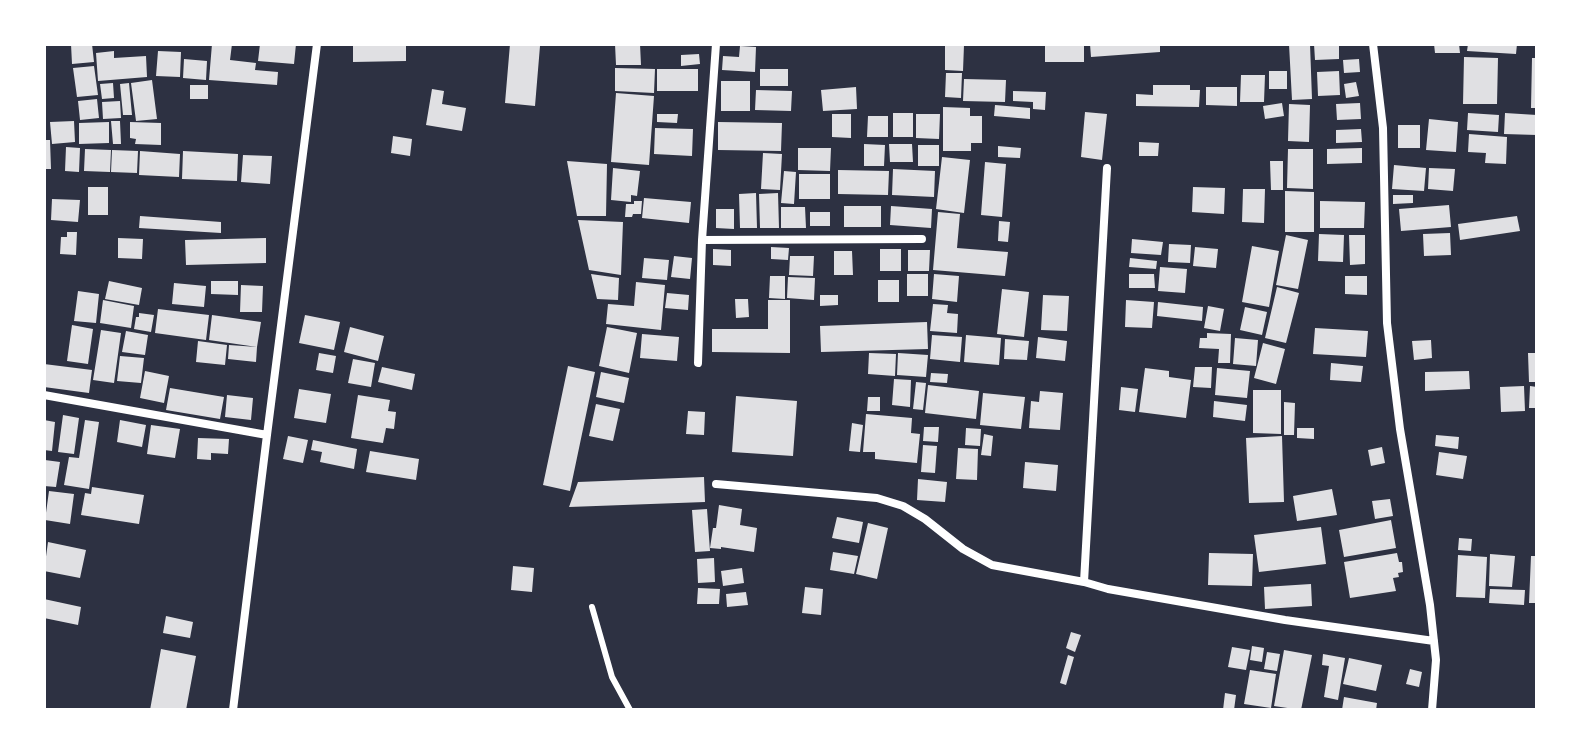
<!DOCTYPE html>
<html>
<head>
<meta charset="utf-8">
<style>
  body { margin:0 }
  #map { position:relative; width:1581px; height:754px; overflow:hidden; background:#2d3142; font-family:"Nunito Sans",sans-serif }
  canvas { display:block }
  .frame { position:absolute; inset:0; border:46px solid #fff; pointer-events:none }
</style>
</head>
<body>
<div id="map">
<canvas width="1581" height="754"></canvas>
<div class="frame"></div>
</div>
<script>
const context = document.querySelector('canvas').getContext('2d');
context.lineJoin = 'round';
function fillPath(path, color) { context.fillStyle = color; context.fill(path, 'evenodd'); }
const poly = rows => new Path2D(rows.map(r => 'M' + r).join(''));
function trace(path, color, width, dash) { context.strokeStyle = color; context.lineWidth = width; context.lineCap = dash ? 'butt' : 'round'; context.setLineDash(dash || []); context.stroke(path); }
const building = poly([
  [71,44,92,44,94,62,72,64],
  [212,44,232,44,230,60,256,63,255,70,278,72,277,85,209,80],
  [260,44,296,44,294,64,258,61],
  [353,44,406,44,406,61,353,62],
  [510,44,540,46,535,106,505,103],
  [615,44,640,44,641,65,616,65],
  [945,44,964,45,963,71,945,70],
  [1045,44,1084,44,1084,62,1045,62],
  [1090,44,1160,44,1160,52,1091,57],
  [1289,44,1310,44,1312,99,1292,100],
  [1314,44,1339,44,1339,59,1315,60],
  [1434,44,1459,44,1460,53,1435,53],
  [1468,44,1517,44,1516,54,1467,51],
  [740,46,756,47,755,72,722,70,723,56,739,57],
  [114,51,114,58,146,56,147,77,98,81,96,53],
  [158,51,181,52,180,77,156,76],
  [699,54,700,64,681,66,681,55],
  [1464,57,1498,58,1497,104,1463,104],
  [1532,58,1537,58,1537,108,1531,108],
  [184,59,207,61,206,80,183,78],
  [1359,59,1360,72,1344,73,1343,60],
  [94,66,98,95,77,97,73,68],
  [615,68,655,69,654,93,615,91],
  [657,69,698,69,698,91,657,91],
  [760,69,788,69,788,86,760,86],
  [1269,71,1287,71,1287,89,1269,89],
  [1339,71,1340,95,1318,96,1317,72],
  [946,73,962,73,961,98,945,97],
  [1241,75,1265,75,1264,102,1240,102],
  [964,79,1006,80,1005,102,963,101],
  [152,80,157,119,136,121,131,83],
  [721,81,750,81,750,111,721,111],
  [1356,82,1359,96,1346,98,1344,84],
  [113,83,114,98,102,99,100,84],
  [129,83,132,115,123,115,120,84],
  [190,85,208,85,208,99,190,99],
  [1153,85,1190,85,1190,90,1200,90,1199,107,1136,106,1136,94,1153,95],
  [856,87,857,109,823,111,821,90],
  [1206,87,1237,87,1237,106,1206,105],
  [432,89,444,91,442,104,466,108,462,131,426,125],
  [756,90,792,91,791,111,755,110],
  [1013,91,1046,92,1045,110,1033,109,1033,102,1013,101],
  [616,93,654,96,649,165,611,162],
  [97,99,99,118,80,120,78,101],
  [120,101,121,118,103,119,102,102],
  [1282,103,1284,116,1265,119,1263,106],
  [1360,103,1361,119,1337,120,1336,104],
  [1289,104,1310,105,1309,142,1288,141],
  [995,105,1030,108,1030,119,994,116],
  [943,107,970,108,970,116,982,116,982,143,971,143,971,151,943,151],
  [1085,112,1107,114,1102,160,1081,157],
  [893,113,913,113,913,137,893,137],
  [1468,113,1499,115,1498,132,1467,130],
  [1505,113,1537,115,1537,135,1504,134],
  [657,114,678,114,677,123,657,122],
  [832,114,851,114,851,138,832,137],
  [916,114,940,114,939,139,916,138],
  [868,116,888,116,888,137,867,137],
  [1429,119,1458,122,1456,152,1426,150],
  [74,121,75,142,52,144,50,122],
  [111,121,120,121,121,144,113,144],
  [109,122,109,143,79,144,79,123],
  [130,122,161,123,161,145,135,144,136,139,130,138],
  [718,122,782,123,781,151,718,150],
  [1398,125,1420,125,1420,148,1398,148],
  [655,128,693,129,692,156,654,154],
  [1361,129,1362,142,1336,143,1336,130],
  [1469,134,1507,137,1506,164,1485,163,1486,153,1468,152],
  [393,136,412,139,410,156,391,153],
  [44,140,50,140,51,169,44,169],
  [1139,142,1159,143,1158,156,1139,156],
  [864,144,885,145,884,166,864,166],
  [889,144,912,144,913,162,890,162],
  [918,145,939,145,939,166,918,166],
  [998,146,1021,148,1020,158,998,157],
  [66,147,80,148,79,172,65,171],
  [798,148,831,148,830,171,798,170],
  [1362,148,1362,163,1327,164,1327,149],
  [85,149,111,150,110,172,84,171],
  [1288,149,1313,149,1313,189,1287,188],
  [112,150,138,151,137,173,111,172],
  [140,151,180,154,179,177,139,175],
  [183,151,238,154,237,181,182,179],
  [763,153,782,154,780,190,761,189],
  [243,155,272,156,270,184,241,182],
  [942,157,970,160,964,213,936,209],
  [567,161,607,164,606,216,577,216],
  [1270,161,1283,161,1283,190,1271,190],
  [985,162,1006,164,1002,217,981,215],
  [1394,165,1426,168,1424,191,1392,189],
  [613,168,640,171,637,196,631,195,631,202,611,200],
  [1429,168,1455,169,1453,191,1428,189],
  [893,169,935,171,934,197,892,195],
  [838,170,889,171,888,195,838,194],
  [784,171,796,172,794,204,781,203],
  [799,174,830,174,830,199,799,199],
  [88,187,108,187,108,215,88,215],
  [1193,187,1225,188,1224,214,1192,212],
  [1243,189,1265,189,1264,223,1242,222],
  [1285,191,1314,192,1314,232,1285,232],
  [756,193,757,228,740,228,739,194],
  [778,193,779,228,760,228,759,194],
  [1393,195,1413,195,1413,203,1393,204],
  [644,198,691,202,689,223,642,218],
  [52,199,80,200,78,222,51,220],
  [634,201,642,201,641,214,633,214,632,217,625,217,626,204,634,204],
  [1320,201,1365,202,1364,228,1320,228],
  [1449,205,1451,227,1401,231,1399,209],
  [844,206,881,206,881,227,844,227],
  [891,206,932,209,931,228,890,225],
  [781,207,805,207,806,228,781,228],
  [716,209,734,209,734,229,716,228],
  [810,212,830,212,830,226,810,226],
  [938,212,960,214,957,248,1008,252,1005,276,933,270],
  [140,216,221,222,221,233,139,228],
  [1517,216,1520,231,1460,240,1458,224],
  [578,220,623,222,621,275,589,270],
  [999,221,1010,222,1008,242,998,241],
  [67,232,77,232,76,255,60,254,61,237,67,237],
  [1450,233,1451,255,1424,256,1423,234],
  [1319,234,1344,235,1343,262,1318,261],
  [1286,235,1308,240,1298,289,1276,285],
  [1349,235,1365,235,1365,264,1350,265],
  [118,238,143,239,142,259,118,258],
  [266,238,266,263,186,265,185,240],
  [1132,239,1163,242,1161,255,1131,253],
  [1169,244,1191,245,1190,263,1168,262],
  [1252,246,1279,251,1269,307,1242,302],
  [771,247,789,248,788,260,771,259],
  [1195,247,1218,249,1216,268,1193,266],
  [713,249,731,250,731,266,713,265],
  [880,249,901,249,901,271,880,271],
  [908,250,930,250,929,271,908,271],
  [834,251,852,251,853,275,834,275],
  [674,256,692,258,690,279,671,277],
  [790,256,814,256,813,276,789,275],
  [644,258,669,260,667,280,642,278],
  [1130,258,1157,261,1156,269,1129,267],
  [1160,267,1187,269,1185,293,1158,291],
  [591,274,619,278,618,300,597,299],
  [907,274,928,274,928,296,907,296],
  [934,274,959,276,957,302,932,299],
  [1129,274,1154,274,1155,288,1129,288],
  [770,276,785,276,785,299,769,298],
  [1345,276,1367,276,1367,295,1345,294],
  [788,277,815,278,814,300,787,298],
  [878,280,899,280,899,302,878,302],
  [109,281,142,288,139,305,105,299],
  [211,281,238,281,238,295,211,294],
  [636,282,665,285,661,330,606,324,608,304,634,306],
  [174,283,206,286,204,307,172,304],
  [241,285,263,286,262,312,240,312],
  [1277,287,1299,293,1286,343,1265,338],
  [1002,289,1029,292,1024,337,997,334],
  [78,291,99,294,96,323,74,321],
  [667,293,689,295,688,310,665,308],
  [820,295,838,295,838,305,820,306],
  [1043,295,1069,296,1067,331,1041,330],
  [735,299,748,299,749,317,736,318],
  [103,300,134,306,131,328,100,323],
  [768,300,790,300,790,353,712,352,712,329,768,329],
  [1126,300,1154,302,1152,328,1125,327],
  [1158,302,1203,307,1202,321,1157,316],
  [933,304,948,305,947,313,958,314,957,333,930,331],
  [1208,306,1224,309,1220,331,1204,328],
  [1245,307,1267,312,1262,335,1240,330],
  [158,309,209,315,206,340,155,333],
  [139,313,154,315,151,332,134,329,136,317,139,317],
  [212,315,261,322,257,347,209,340],
  [305,315,340,322,334,350,299,343],
  [927,322,928,349,821,352,820,326],
  [72,325,93,329,88,364,67,361],
  [350,327,384,336,378,361,344,352],
  [607,327,637,333,629,373,599,366],
  [1315,328,1368,331,1366,357,1313,354],
  [101,330,121,333,114,383,93,380],
  [126,331,148,335,145,355,122,352],
  [1207,333,1231,334,1230,363,1218,363,1219,349,1199,348,1200,338,1207,338],
  [642,334,679,337,677,361,640,358],
  [932,335,962,337,960,362,930,359],
  [966,335,1001,338,999,365,964,362],
  [1038,337,1067,341,1065,361,1036,358],
  [1235,338,1258,340,1256,366,1233,364],
  [1005,339,1029,341,1027,360,1004,359],
  [1431,340,1432,358,1414,360,1412,341],
  [198,341,227,345,225,365,196,362],
  [1263,343,1285,349,1276,384,1254,378],
  [229,345,257,347,256,362,228,359],
  [319,353,336,356,333,373,316,370],
  [869,353,896,354,895,376,868,374],
  [898,353,928,355,926,377,897,375],
  [1528,353,1537,353,1537,382,1529,382],
  [120,356,144,358,141,383,117,381],
  [353,359,375,363,371,387,348,383],
  [1331,363,1363,366,1361,382,1330,380],
  [44,364,92,370,89,393,44,387],
  [568,366,595,372,570,491,543,485],
  [382,367,415,374,412,390,378,382],
  [1195,367,1212,367,1211,388,1193,387],
  [1145,368,1169,371,1169,377,1191,380,1186,418,1139,412],
  [1217,368,1250,371,1247,398,1215,395],
  [145,371,169,376,164,403,140,398],
  [1469,371,1470,389,1425,391,1425,372],
  [601,372,629,378,624,403,596,397],
  [931,373,948,374,947,383,930,382],
  [894,379,911,380,910,407,892,405],
  [916,382,926,383,923,410,913,409],
  [928,385,979,391,976,419,925,413],
  [1524,386,1525,411,1501,412,1500,387],
  [1530,386,1537,387,1537,408,1529,408],
  [1121,387,1138,389,1135,412,1119,410],
  [170,388,224,397,220,419,166,410],
  [299,389,331,394,326,423,294,418],
  [1253,390,1281,390,1281,434,1253,433],
  [1040,391,1063,393,1060,430,1029,428,1031,401,1039,402],
  [983,393,1025,397,1021,429,980,425],
  [227,395,253,398,251,420,225,417],
  [358,395,390,400,388,411,396,412,394,429,386,428,383,443,351,438],
  [736,396,797,401,793,456,732,452],
  [868,397,880,397,880,411,867,411],
  [1214,401,1247,405,1245,421,1213,417],
  [1284,402,1295,403,1294,435,1284,435],
  [596,404,620,409,613,441,589,436],
  [688,411,705,412,704,435,686,434],
  [866,414,912,418,911,433,920,434,917,463,875,459,875,452,863,452],
  [63,415,79,418,74,454,58,452],
  [44,420,55,422,52,451,44,450],
  [85,420,99,422,89,489,64,485,69,457,79,458],
  [120,420,146,425,142,447,117,442],
  [852,423,863,425,860,452,849,451],
  [151,425,180,429,175,458,147,454],
  [924,427,939,427,938,442,923,441],
  [966,428,981,429,980,446,965,445],
  [1297,428,1314,428,1314,439,1297,438],
  [984,434,993,436,991,456,981,455],
  [1436,435,1459,437,1458,449,1435,446],
  [288,436,308,440,303,463,283,459],
  [1282,436,1284,502,1249,503,1246,438],
  [198,438,229,439,228,454,211,453,211,460,197,459],
  [313,440,357,449,354,469,320,462,322,452,311,450],
  [923,445,937,446,935,473,921,472],
  [1382,447,1385,463,1371,466,1368,450],
  [958,448,978,449,977,480,956,479],
  [370,451,419,459,416,480,366,472],
  [1439,452,1467,456,1463,479,1436,475],
  [45,460,60,462,56,487,44,486],
  [1025,462,1058,465,1056,491,1023,488],
  [704,477,705,502,569,507,578,482],
  [918,479,947,482,945,502,917,500],
  [92,487,144,495,139,524,81,515,85,493,91,494],
  [1332,489,1337,515,1297,521,1293,496],
  [49,491,74,494,70,524,45,520],
  [1390,499,1393,516,1375,519,1372,501],
  [719,505,742,509,740,525,757,528,754,552,721,547,721,549,710,548,713,528,716,528],
  [707,509,710,551,695,552,692,510],
  [837,517,863,522,859,543,832,538],
  [1391,520,1396,548,1344,557,1339,530],
  [868,523,888,528,877,579,856,574],
  [1321,527,1326,564,1259,572,1254,535],
  [1459,538,1472,539,1471,551,1458,550],
  [48,542,86,550,80,578,44,571],
  [833,552,858,556,854,574,830,570],
  [1209,553,1253,554,1252,586,1208,585],
  [1397,553,1399,562,1402,562,1403,572,1398,573,1399,577,1393,578,1396,591,1350,598,1344,562],
  [1490,554,1515,556,1512,587,1489,586],
  [1458,555,1487,557,1485,598,1456,597],
  [1531,556,1537,556,1537,603,1529,603],
  [714,558,715,582,698,583,697,559],
  [513,566,534,568,532,592,511,590],
  [742,568,744,583,723,586,721,571],
  [1311,584,1312,606,1265,609,1264,587],
  [805,587,823,589,821,615,802,613],
  [698,588,720,589,719,604,697,604],
  [1490,589,1525,590,1524,605,1489,603],
  [746,592,748,605,727,607,726,594],
  [44,599,81,607,78,625,44,618],
  [166,616,193,622,190,638,163,633],
  [1071,632,1081,635,1075,652,1066,648],
  [1252,646,1264,648,1262,662,1250,660],
  [1232,647,1250,650,1246,670,1228,667],
  [161,649,196,656,186,710,150,710],
  [1284,650,1312,655,1301,710,1274,706],
  [1267,652,1280,654,1277,671,1264,669],
  [1323,654,1345,658,1338,700,1324,697,1329,666,1322,665],
  [1068,655,1074,657,1066,685,1060,683],
  [1349,658,1382,665,1376,691,1343,684],
  [1410,669,1422,672,1419,687,1406,684],
  [1250,670,1276,674,1271,708,1244,704],
  [1225,693,1236,695,1234,710,1223,710],
  [1344,697,1377,703,1376,710,1342,710]
]);
const service = poly([
  [592,607,612,677,630,710]
]);
const minor = poly([
  [1373,44,1383,128,1387,323,1400,429,1430,605,1436,660,1432,710],
  [702,240,922,239],
  [698,363,702,240,716,44],
  [44,395,267,435,317,44],
  [716,484,877,498,903,506,925,519,963,549,992,565,1084,582,1108,589,1285,620,1434,641],
  [1084,582,1107,168],
  [233,710,267,435]
]);
fillPath(building, '#e0e0e3');
trace(service, '#fff', 6);
trace(minor, '#fff', 8);
</script>
</body>
</html>
